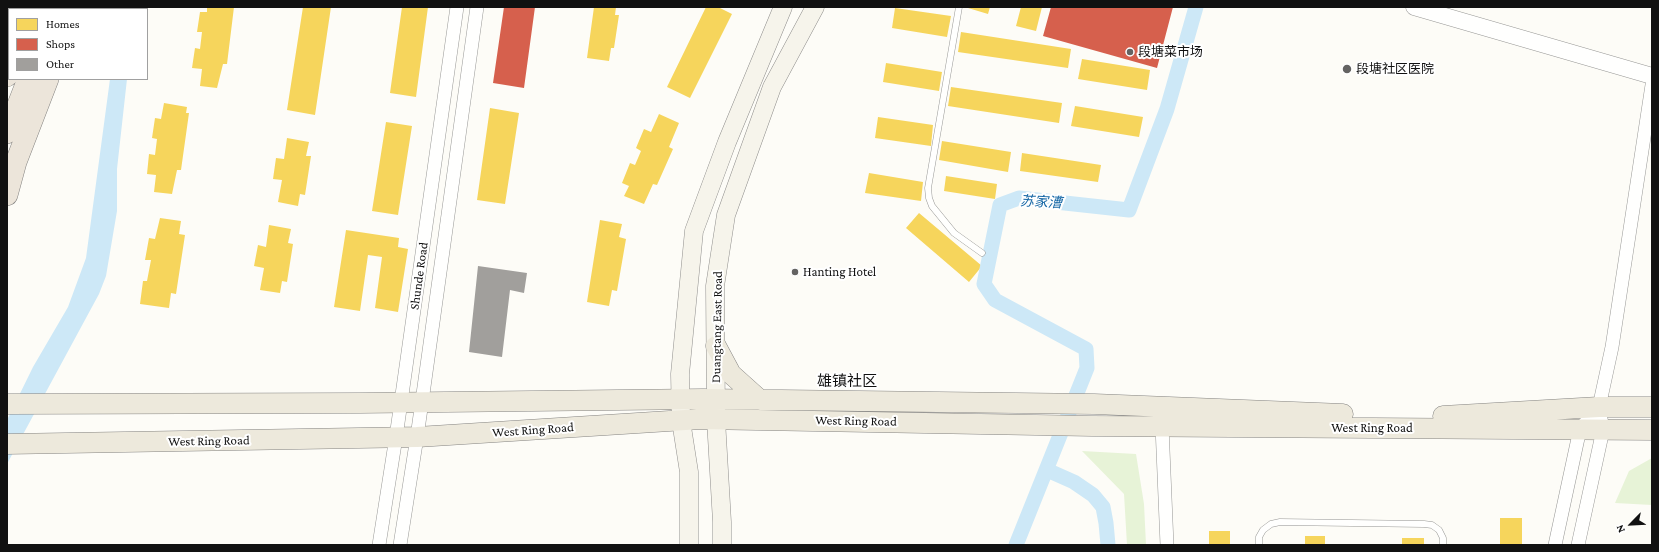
<!DOCTYPE html>
<html>
<head>
<meta charset="utf-8">
<style>
  body { margin:0 }
  #map { position:relative; width:1659px; height:552px; overflow:hidden; background:#fdfcf7; font-family:"Crimson Pro",serif }
  canvas { display:block }
  .frame { position:absolute; inset:0; border:8px solid #111; pointer-events:none }
  .legend { position:absolute; left:8px; top:8px; width:140px; height:72px; box-sizing:border-box; background:#fff; border:1px solid #a0a0a0; margin:0; padding:5px 7px; list-style:none; font-size:12px; color:#111 }
  .legend li { display:flex; align-items:center; gap:8px; height:20px }
  .legend b { width:20px; border:1px solid #a0a0a0 }
  .north { position:absolute; left:1611px; top:504px; width:40px; height:40px; -webkit-text-stroke:3px #fff; paint-order:stroke; rotate:246deg; font-size:11px; font-weight:700; line-height:16px; text-align:center; color:#111 }
  .north::after { content:''; display:block; margin:auto; width:14px; height:18px; background:#111; clip-path:polygon(50% 0,100% 100%,50% 72%,0 100%) }
</style>
</head>
<body>
<div id="map">
<canvas width="1659" height="552"></canvas>
<div class="frame"></div>
<ul class="legend">
<li><b style="height:11px;background:#f6d55c"></b>Homes</li>
<li><b style="height:11px;background:#d6604d"></b>Shops</li>
<li><b style="height:11px;background:#a19f9c"></b>Other</li>
</ul>
<div class="north">N</div>
</div>
<script>
const context = document.querySelector('canvas').getContext('2d');
context.lineJoin = 'round';
function fillPath(path, color) { context.fillStyle = color; context.fill(path, 'evenodd'); }
const poly = rows => new Path2D(rows.map(r => 'M' + r).join(''));
function trace(path, color, width, dash) { context.strokeStyle = color; context.lineWidth = width; context.lineCap = dash ? 'butt' : 'round'; context.setLineDash(dash || []); context.stroke(path); }
function drawText(font, color, halo, rows, align = 'center') {
  context.font = font + ' "Crimson Pro","Noto Sans SC",serif'; context.lineWidth = 4; context.setLineDash([]); context.textBaseline = 'middle'; context.strokeStyle = halo; context.fillStyle = color; for (const [text, x, y, turn = 0] of rows) {
    context.save(); context.translate(x, y); context.rotate((+turn || 0) * Math.PI / 180); context.textAlign = isNaN(turn) ? turn : align; if (halo) context.strokeText(text, 0, 0); context.fillText(text, 0, 0); context.restore();
  }
}
const green = poly([
  [1082,451,1136,454,1144,504,1146,545,1127,545,1124,494],
  [1652,458,1652,505,1615,503,1629,471]
]);
const water = poly([
  [110,79,127,79,117,169,117,211,106,276,99,294,7,464,7,420,33,367,68,307,86,258]
]);
const homes = poly([
  [207,7,234,7,227,64,223,64,217,88,200,86,202,69,192,68,195,48,200,49,202,32,197,32,200,12,207,12],
  [303,7,331,7,315,115,287,110],
  [402,7,428,7,416,97,390,93],
  [506,7,533,7,522,85,496,81],
  [594,7,616,7,615,15,619,15,614,48,611,48,609,61,587,58],
  [706,7,718,7,732,14,690,98,667,87],
  [968,7,990,7,988,14,968,8],
  [1021,7,1042,7,1036,31,1016,26],
  [895,8,951,16,947,37,892,28],
  [961,32,1071,49,1068,68,958,52],
  [1082,59,1150,70,1147,90,1078,79],
  [886,63,942,72,939,91,883,82],
  [951,87,1062,103,1059,123,948,106],
  [164,103,187,107,186,113,189,113,181,170,177,170,172,194,154,192,156,175,147,174,149,154,155,155,157,139,152,138,155,118,161,119],
  [1075,106,1143,117,1139,137,1071,126],
  [490,108,519,113,505,204,477,200],
  [659,114,679,123,669,147,673,149,657,185,653,184,644,204,624,196,629,186,622,183,630,163,635,165,641,151,636,148,644,129,651,132],
  [878,117,933,125,931,146,875,138],
  [386,122,412,126,398,215,372,211],
  [287,138,309,142,306,156,311,156,305,195,300,194,298,206,278,202,282,180,273,179,276,158,284,159],
  [942,141,1011,152,1008,172,939,160],
  [1022,153,1101,165,1098,182,1020,171],
  [869,173,923,182,921,201,865,193],
  [946,176,997,184,995,199,944,191],
  [919,213,982,266,969,282,906,228],
  [160,218,181,221,179,234,185,235,176,294,171,293,169,308,140,304,143,281,147,281,151,260,145,260,149,238,155,239],
  [600,220,622,224,619,237,626,239,617,291,612,290,609,306,587,302],
  [269,225,291,229,288,243,293,244,287,282,282,281,280,293,260,290,264,268,254,266,258,245,266,247],
  [346,230,399,238,398,247,408,249,398,312,375,308,382,257,368,255,360,311,334,307],
  [1500,518,1522,518,1522,545,1500,545],
  [1209,531,1230,531,1230,545,1209,545],
  [1305,536,1325,536,1325,545,1305,545],
  [1402,538,1424,538,1424,545,1402,545]
]);
const shops = poly([
  [504,7,535,7,524,88,493,83],
  [1051,7,1173,7,1157,68,1043,36]
]);
const canal = poly([
  [1047,470,1074,482,1093,495,1103,507,1106,523,1108,545],
  [1016,545,1087,368,1086,349,995,300,984,284,1000,205,1019,198,1129,210,1167,109,1196,7]
]);
const building = poly([
  [478,266,527,273,524,293,510,290,502,357,469,352]
]);
const service = poly([
  [959,7,928,188,929,198,932,206,954,233,982,253],
  [1259,545,1259,537,1263,530,1271,524,1280,522,1424,524,1432,525,1439,530,1443,538,1443,545]
]);
const minor = poly([
  [1162,426,1167,545],
  [379,545,396,437,457,7],
  [400,545,417,437,477,7],
  [1555,545,1580,429,1599,407],
  [1578,545,1603,430,1599,407,1612,347,1652,85]
]);
const tertiary = poly([
  [1414,7,1652,76]
]);
const secondary = poly([
  [689,545,689,472,681,421,680,374,694,231,727,142,783,7],
  [722,545,722,522,716,420,715,286,726,215,772,87,815,7]
]);
const primary = poly([
  [87,9,88,7],
  [7,14,10,7],
  [716,346,731,374,760,400],
  [7,404,360,403,703,399,1094,404,1343,414],
  [1443,416,1599,407,1652,407],
  [7,444,417,437,701,419,1092,426,1652,430]
]);
const trunk = poly([
  [34,9,34,7],
  [56,9,57,7],
  [76,9,76,7],
  [7,76,9,71],
  [7,133,28,79],
  [7,195,16,162,48,79]
]);
const markers = [
  [1130,52,4,"#646362"],
  [1347,69,5,"#646362"],
  [795,272,4,"#646362"]
];
const poiNames = [
  ["段塘菜市场",1138,52],
  ["段塘社区医院",1356,69],
  ["Hanting Hotel",803,272]
];
const streetNames = [
  ["Shunde Road",419,276,-82],
  ["Duangtang East Road",717,327,-89],
  ["West Ring Road",856,421,1],
  ["West Ring Road",1372,428],
  ["West Ring Road",533,430,-4],
  ["West Ring Road",209,441,-1]
];
const waterNames = [
  ["苏家漕",1041,202,3]
];
const quarterNames = [
  ["雄镇社区",847,381]
];
fillPath(green, '#e7f3d7');
fillPath(water, '#cde8f7');
fillPath(homes, '#f6d55c');
fillPath(shops, '#d6604d');
trace(canal, '#cde8f7', 15);
fillPath(building, '#a19f9c');
trace(service, '#979795', 7);
trace(minor, '#979795', 14);
trace(tertiary, '#979795', 17);
trace(secondary, '#8e8d8b', 19);
trace(primary, '#858482', 21);
trace(trunk, '#858482', 22);
trace(service, '#fffffe', 6);
trace(minor, '#fffffe', 13);
trace(tertiary, '#fffffe', 16);
trace(secondary, '#f6f4eb', 18);
trace(primary, '#ede9dc', 20);
trace(trunk, '#ece5da', 21);
for (const [x, y, r, color] of markers) { const dot = new Path2D(); dot.arc(x, y, r, 0, 2 * Math.PI); context.fillStyle = color; context.fill(dot); trace(dot, '#fff', 1.5); }
drawText('13px', '#111', '#fff', poiNames, 'left');
drawText('13px', '#111', '#fff', streetNames);
drawText('italic 14px', '#1768a6', '#fff', waterNames);
drawText('15px', '#111', '#fff', quarterNames);
</script>
</body>
</html>
